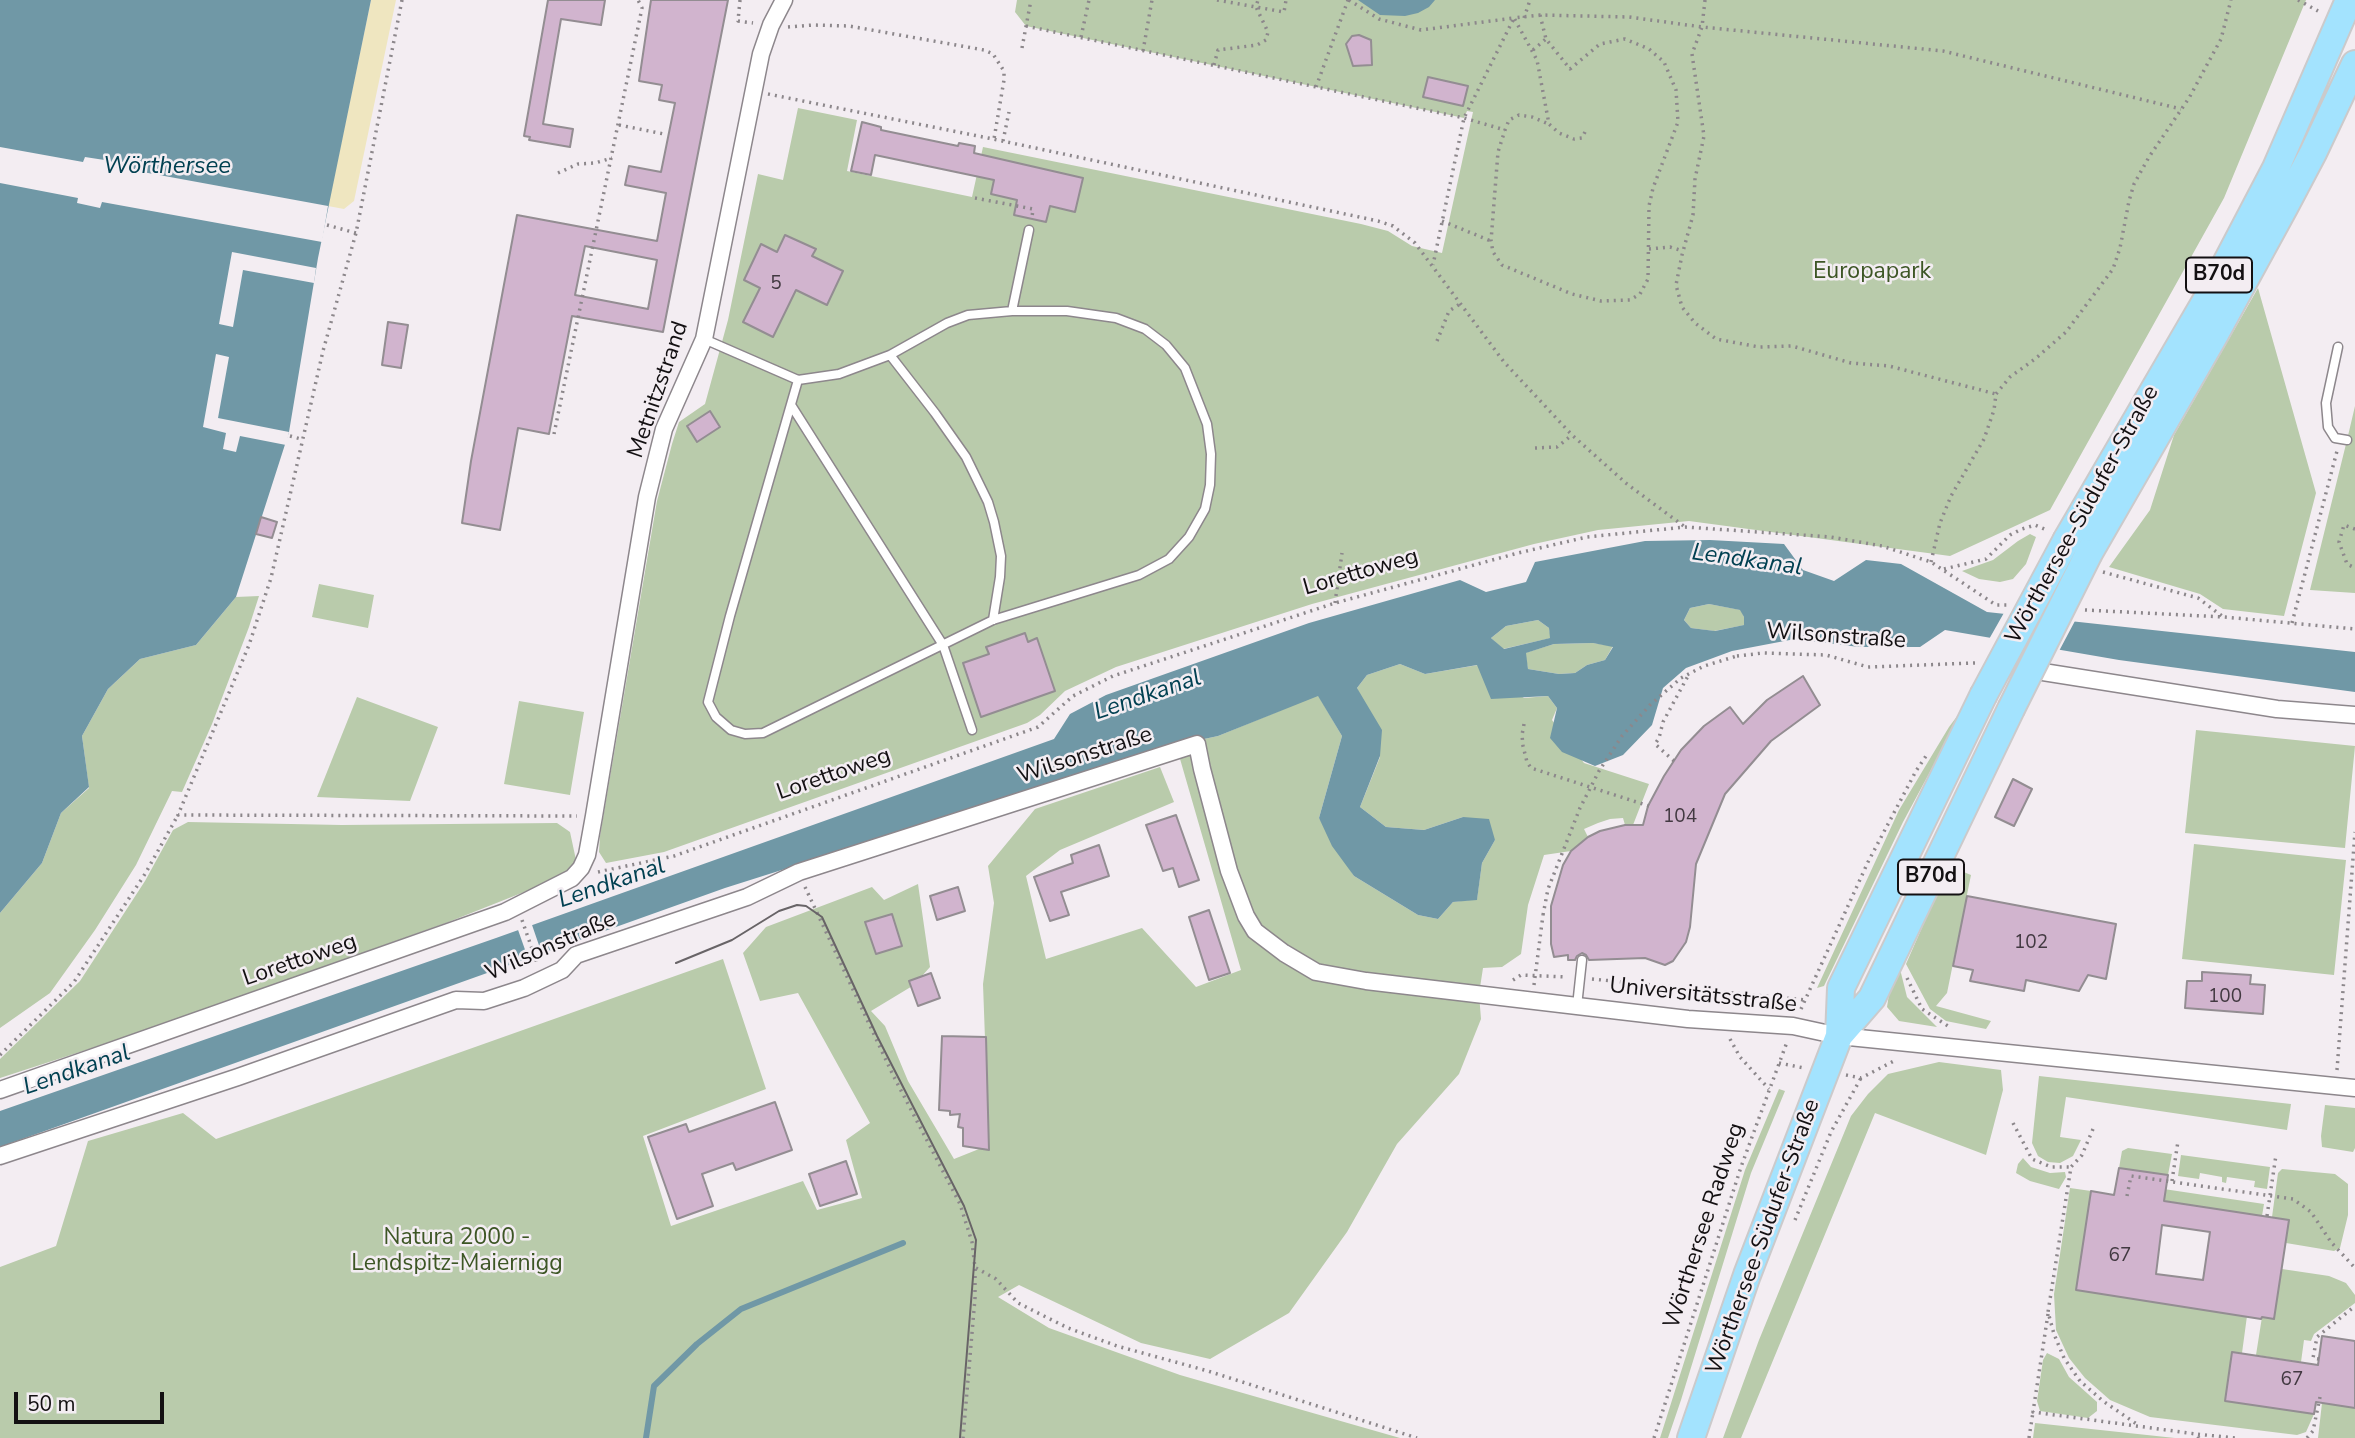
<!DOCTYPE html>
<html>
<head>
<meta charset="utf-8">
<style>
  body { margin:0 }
  #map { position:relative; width:2355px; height:1438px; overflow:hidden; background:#f3edf2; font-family:"Nunito Sans",sans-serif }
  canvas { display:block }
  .scale { position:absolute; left:14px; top:1392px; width:150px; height:32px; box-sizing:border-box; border:4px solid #131012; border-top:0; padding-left:9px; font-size:21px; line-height:24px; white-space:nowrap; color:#131012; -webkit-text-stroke:5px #f3edf2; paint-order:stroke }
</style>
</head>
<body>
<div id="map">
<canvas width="2355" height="1438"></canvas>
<div class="scale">50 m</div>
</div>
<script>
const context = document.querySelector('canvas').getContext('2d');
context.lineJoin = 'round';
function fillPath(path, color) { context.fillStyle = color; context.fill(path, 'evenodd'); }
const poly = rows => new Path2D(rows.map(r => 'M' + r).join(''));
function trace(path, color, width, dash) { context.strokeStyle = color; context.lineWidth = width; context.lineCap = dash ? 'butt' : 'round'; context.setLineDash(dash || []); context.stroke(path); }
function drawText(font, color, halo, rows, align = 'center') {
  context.font = font + ' "Nunito Sans",sans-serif'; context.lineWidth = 5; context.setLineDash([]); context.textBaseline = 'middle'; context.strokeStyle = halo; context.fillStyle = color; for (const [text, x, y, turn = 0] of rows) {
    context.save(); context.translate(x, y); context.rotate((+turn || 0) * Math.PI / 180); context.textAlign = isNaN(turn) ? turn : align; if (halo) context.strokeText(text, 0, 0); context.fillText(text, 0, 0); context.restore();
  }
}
const green = poly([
  [1017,0,2306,0,2224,198,2050,510,1950,556,1689,521,1598,530,1534,544,1312,604,1116,667,1065,691,1040,715,1027,723,664,852,606,863,599,852,600,836,657,501,672,444,679,422,705,404,728,320,758,174,783,180,798,108,857,120,847,171,972,197,983,147,1361,224,1388,231,1412,246,1442,253,1473,112,1467,111,1464,118,1026,26,1015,12],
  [2258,288,2316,493,2284,616,2223,609,2200,594,2109,567,2150,510,2174,435],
  [2355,406,2355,593,2310,590,2347,440],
  [2030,534,2036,537,2026,564,2013,579,2000,582,1979,579,1962,571,1993,560,2018,541],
  [319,584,374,595,368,628,312,617],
  [259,596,249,627,212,724,182,792,172,791,136,865,95,930,50,993,0,1028,0,913,42,863,61,813,89,788,82,736,108,689,140,659,196,645,236,597],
  [1709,604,1741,610,1744,617,1745,625,1714,631,1691,628,1684,620,1690,608],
  [1538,620,1549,628,1551,638,1503,649,1491,638,1506,626],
  [1593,643,1613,646,1605,660,1587,665,1575,673,1559,674,1528,669,1525,653,1554,644],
  [1400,664,1425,674,1478,665,1524,698,1548,696,1557,708,1552,720,1584,763,1649,784,1633,825,1625,825,1623,818,1610,819,1598,823,1584,829,1588,837,1571,851,1544,855,1528,905,1521,954,1502,967,1483,968,1479,994,1481,1019,1459,1074,1397,1144,1347,1232,1289,1313,1210,1359,1141,1343,1019,1285,998,1297,1049,1328,1180,1375,1400,1438,0,1438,0,1267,56,1246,88,1141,183,1113,216,1139,723,959,766,1089,643,1136,671,1226,803,1181,817,1210,862,1198,846,1140,870,1123,798,993,760,1001,743,953,766,927,872,887,884,900,918,884,930,967,914,985,871,1011,885,1026,908,1081,954,1159,979,1149,989,1149,983,984,994,903,988,866,1035,809,1160,767,1174,802,1060,850,1026,876,1046,959,1142,928,1196,987,1241,970,1176,745,1218,736,1318,695,1342,736,1319,818,1354,876,1418,915,1438,919,1453,902,1477,899,1482,863,1495,840,1463,817,1424,830,1386,827,1360,807,1380,757,1357,688,1367,675],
  [357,697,438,727,410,801,317,797],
  [519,701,584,712,570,795,504,784],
  [1967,703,1903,822,1824,986,1817,988,1899,810,1949,727],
  [2196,730,2355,746,2345,848,2185,833],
  [188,822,342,825,557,823,570,832,576,860,567,875,446,923,129,1036,0,1078,0,1059,80,981,145,881,173,830],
  [2194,844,2346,860,2334,975,2182,959],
  [1949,866,1971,875,1947,993,1936,1006,1991,1021,1986,1029,1946,1021,1930,1009,1906,964],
  [1899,965,1907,997,1937,1027,1899,1021,1887,1007,1890,988],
  [1939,1062,2001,1070,2003,1090,1986,1155,1875,1113,1741,1438,1723,1438,1759,1340,1851,1116,1868,1094,1888,1074],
  [2039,1076,2291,1104,2287,1130,2066,1097,2060,1137,2081,1140,2073,1156,2060,1163,2048,1162,2038,1156,2032,1143],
  [1779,1089,1785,1091,1751,1173,1681,1400,1668,1438,1660,1438,1745,1170],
  [2325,1105,2355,1108,2355,1148,2353,1152,2322,1147,2321,1136],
  [2128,1148,2172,1154,2168,1175,2119,1168,2122,1151],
  [2181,1155,2270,1167,2267,1189,2254,1187,2255,1181,2227,1177,2226,1183,2222,1182,2222,1177,2200,1173,2199,1179,2178,1176],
  [2023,1158,2031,1167,2050,1173,2065,1172,2066,1177,2059,1189,2030,1181,2016,1173,2018,1164],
  [2282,1169,2335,1174,2348,1184,2348,1215,2340,1248,2334,1251,2286,1243,2289,1220,2272,1217,2278,1173],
  [2137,1185,2264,1204,2262,1216,2135,1196],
  [2070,1188,2091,1191,2076,1290,2247,1316,2242,1353,2232,1352,2225,1401,2314,1414,2306,1432,2297,1435,2150,1417,2110,1400,2085,1378,2069,1358,2056,1330,2054,1294],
  [2282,1269,2329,1276,2346,1283,2355,1295,2355,1303,2314,1334,2311,1341,2304,1340,2301,1362,2256,1355,2262,1317,2274,1318],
  [2047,1353,2059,1359,2069,1377,2097,1402,2097,1411,2088,1418,2040,1411,2037,1401,2043,1360],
  [2322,1403,2355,1408,2355,1438,2318,1438],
  [2035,1423,2175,1438,2033,1438]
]);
const sand = poly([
  [371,0,396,0,354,201,344,209,328,206]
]);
const water = poly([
  [0,0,371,0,318,258,289,432,236,597,196,645,140,659,108,689,82,736,89,787,61,813,42,863,0,913],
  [1358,0,1435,0,1429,7,1418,13,1405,16,1380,15],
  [1710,540,1784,544,1803,570,1834,581,1866,560,1901,564,1987,612,2355,652,2355,692,2119,660,1945,630,1920,647,1859,647,1795,639,1732,651,1686,668,1663,688,1652,725,1623,755,1595,766,1562,752,1550,738,1557,708,1548,696,1491,699,1477,665,1425,674,1400,664,1367,675,1357,688,1382,730,1380,756,1360,807,1386,827,1424,830,1463,817,1489,819,1495,840,1482,863,1477,900,1453,902,1438,919,1418,915,1354,876,1332,846,1319,818,1342,736,1318,696,1218,736,1176,745,725,888,0,1147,0,1111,496,938,1054,739,1070,714,1106,695,1309,623,1460,580,1486,592,1526,582,1535,562,1645,541],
  [1709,604,1740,610,1744,617,1744,625,1715,631,1691,628,1684,620,1690,608],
  [1538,620,1549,628,1550,638,1504,649,1491,638,1506,626],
  [1593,643,1613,647,1605,660,1587,665,1575,673,1559,674,1528,669,1526,653,1554,644]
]);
const pier = poly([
  [0,147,83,162,85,157,111,161,110,166,328,206,322,242,102,202,100,208,77,203,78,198,0,183],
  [232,252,316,268,314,283,243,270,233,327,219,324],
  [216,354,229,357,218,418,289,432,286,445,240,436,236,452,223,449,226,433,203,427],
  [2005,611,2076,619,2058,653,1988,641],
  [531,922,543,957,529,961,517,927]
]);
const stream = poly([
  [646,1438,654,1386,697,1344,741,1309,903,1243]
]);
const building = poly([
  [548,0,605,0,601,25,561,19,543,124,573,129,570,147,529,140,530,137,524,136,548,0],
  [651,0,728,0,663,332,572,316,549,434,518,428,500,530,462,523,471,461,517,215,657,241,666,193,625,185,629,166,661,172,675,103,659,100,662,85,639,81,651,0],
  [585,246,657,260,648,309,575,295,585,246],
  [1359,35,1371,40,1372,65,1353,66,1346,44,1352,36,1359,35],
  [1428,77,1468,86,1463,106,1423,97,1428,77],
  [862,122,881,127,881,130,958,146,959,143,975,146,974,153,1083,178,1075,212,1050,206,1046,222,1014,215,1017,200,991,194,994,180,875,155,871,175,851,171,862,122],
  [785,235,816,249,812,256,843,271,827,305,796,290,773,337,743,322,760,288,744,280,761,244,777,252,785,235],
  [388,322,408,325,401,368,382,365,388,322],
  [710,411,720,427,697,442,687,426,710,411],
  [261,517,277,522,272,538,256,534,261,517],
  [1025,633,1028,642,1037,638,1055,691,981,717,963,663,989,654,986,647,1025,633],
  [1803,676,1820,705,1771,741,1725,794,1696,864,1690,927,1686,942,1673,961,1665,965,1645,958,1589,960,1586,955,1582,953,1577,956,1575,960,1568,960,1568,955,1554,957,1551,944,1551,906,1563,865,1571,851,1588,837,1600,831,1625,825,1643,825,1648,806,1664,776,1681,750,1704,726,1730,707,1743,724,1767,700,1803,676],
  [2013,779,2032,789,2014,826,1995,817,2013,779],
  [1176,815,1199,880,1179,887,1173,868,1163,871,1146,825,1176,815],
  [1099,845,1109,876,1061,892,1069,915,1050,921,1034,877,1073,863,1071,855,1099,845],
  [958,887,965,911,937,920,930,896,958,887],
  [1967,896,2116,924,2106,979,2088,975,2079,991,2026,980,2024,991,1970,981,1973,970,1953,966,1967,896],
  [1209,910,1230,973,1209,980,1189,917,1209,910],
  [892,914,902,946,876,954,865,922,892,914],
  [2202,972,2251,975,2250,984,2265,985,2263,1014,2185,1008,2187,981,2202,981,2202,972],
  [931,973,940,998,918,1006,909,981,931,973],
  [942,1036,986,1037,989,1150,963,1146,963,1128,958,1127,960,1114,950,1115,950,1111,939,1110,942,1036],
  [775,1102,792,1150,736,1170,733,1163,702,1174,713,1206,677,1219,648,1137,686,1124,689,1132,775,1102],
  [846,1161,857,1194,820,1206,809,1174,846,1161],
  [2119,1168,2168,1175,2164,1201,2289,1220,2274,1319,2262,1317,2261,1319,2076,1290,2091,1191,2114,1195,2119,1168],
  [2162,1225,2210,1232,2203,1280,2156,1274,2162,1225],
  [2322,1336,2355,1341,2355,1408,2316,1402,2314,1414,2225,1401,2232,1352,2318,1365,2322,1336]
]);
const path = poly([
  [402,0,356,233,323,351,271,578,249,645,178,815,577,816],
  [740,0,738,21,753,23],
  [1217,0,1284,12,1286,0],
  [1349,0,1379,19,1421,30,1514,18,1464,118,1433,265],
  [1705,0,1702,27,1692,54,1704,136,1695,179,1693,215,1682,255,1676,285,1682,307,1695,323,1716,339,1759,347,1792,346,1851,363,1889,366,1996,394],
  [2298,0,2318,11],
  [1540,15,1546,39,1570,69,1600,44,1625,39,1649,49,1664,62,1676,90,1678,122,1653,188,1649,206,1648,279,1640,294,1630,300,1601,301,1572,294,1502,265,1493,252,1491,241,1498,152,1505,130,1509,120,1519,115,1532,117,1549,124],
  [1524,18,1530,0],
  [1026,26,1464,118,1505,130],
  [788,27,813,25,849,26,984,50,993,54,1004,71,1004,80,994,139],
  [1081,37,1089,0],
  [1022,48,1031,0],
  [1533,50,1546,39],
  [1143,51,1152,0],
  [1214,65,1218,50,1257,45,1266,40,1268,32,1256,7,1258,0],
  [1316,87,1348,0],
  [768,94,993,139,1378,221,1393,226,1415,243,1504,362,1572,435,1627,484,1685,527],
  [619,125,664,134],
  [1585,132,1582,138,1574,139,1559,133,1549,124,1537,60,1514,18,1540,15,1629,17,1702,27,1943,51,2181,109],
  [1003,141,1009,112],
  [558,173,578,164,595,163,612,158],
  [975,198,1033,209,1032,217],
  [1442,221,1491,241],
  [327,225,356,233],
  [1649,249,1670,247,1683,251],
  [1437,341,1449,311,1460,304],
  [554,434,642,8,638,0],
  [290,436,301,439],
  [1535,448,1557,447,1572,435],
  [2355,529,2344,525,2339,542,2347,564,2355,568],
  [1931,562,1940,523,1951,496,1984,439,1994,410,1996,394,2010,377,2035,359,2066,332,2113,269,2120,248,2129,201,2134,184,2149,157,2189,98,2221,39,2231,0],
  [1944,569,1986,559,2010,535,2022,529,2035,525,2047,530],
  [2103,572,2198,598,2222,616],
  [1335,603,1342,553],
  [2085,610,2224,617,2355,629],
  [2292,623,2337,451],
  [1737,656,1763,653,1826,655,1868,667,1975,663],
  [1524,724,1522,735,1523,746,1527,762,1531,768,1649,806],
  [1674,761,1655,744,1659,738,1663,722,1689,674],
  [598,872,674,856,1038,727,1073,696,1113,676,1335,603,1518,553,1587,537,1685,527,1831,537,1882,546,1931,562,1996,605,2007,605],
  [805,887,893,1075,960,1204,972,1242,975,1268,975,1298,963,1438],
  [522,920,537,963],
  [1907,978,1922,1009,1951,1028],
  [1592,979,1805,1000],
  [1513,980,1521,975,1567,977],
  [1534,985,1543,915],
  [1801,1009,1868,862,1916,771,1928,753],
  [1730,1039,1740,1057,1769,1089],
  [0,1055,74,982,145,874,178,815],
  [1779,1063,1804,1068],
  [2337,1070,2355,832],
  [1846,1075,1861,1078,1894,1061],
  [2013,1123,2032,1159,2051,1167,2071,1167],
  [2093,1129,2082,1155,2071,1167,2048,1312,2054,1334,2064,1358,2080,1381,2103,1401,2138,1425],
  [2172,1181,2178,1141],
  [2127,1196,2131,1176,2293,1199,2311,1212,2331,1242,2355,1268],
  [2267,1216,2276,1155],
  [1795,1220,1831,1132,1861,1078],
  [976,1268,996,1279,1018,1303,1068,1328,1117,1346,1208,1371,1417,1438],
  [2048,1314,2033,1412,2196,1434],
  [2319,1359,2313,1358,2317,1337,2355,1306],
  [1654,1438,1741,1167,1787,1042],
  [2029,1438,2033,1412],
  [2199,1438,2196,1434,2235,1438],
  [2307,1438,2313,1431,2320,1397]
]);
const service = poly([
  [1012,311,1029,230],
  [704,339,798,380,839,374,890,355,947,323,968,315,1012,311,1067,311,1116,318,1145,329,1166,345,1185,368,1207,424,1211,454,1210,485,1205,509,1189,537,1169,559,1139,575,993,620,763,733,745,734,731,730,716,717,708,702,730,616,798,380],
  [2338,347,2326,403,2328,427,2335,438,2347,440],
  [890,355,935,413,966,457,988,502,994,522,1001,556,1000,577,993,620],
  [791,405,943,645,972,730],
  [1577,1006,1582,960]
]);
const minor = poly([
  [2024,669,2277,709,2355,715],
  [0,1090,505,912,572,878,581,868,587,855,594,816,647,497,664,429,704,339,761,54,771,25,784,0],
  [0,1156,238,1077,456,1000,484,1001,524,988,562,970,576,955,747,897,799,872,1197,744,1202,769,1229,871,1246,916,1255,931,1284,953,1316,972,1366,981,1577,1006,1688,1019,1793,1026,1839,1036,2355,1088]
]);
const primary = poly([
  [2067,539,2211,292,2276,168,2349,0],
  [2089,553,2214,336,2285,206,2313,153,2355,64],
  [1839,1036,1872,998,2011,709],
  [1691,1438,1747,1275,1839,1036,1841,988,1983,696]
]);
const tram = poly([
  [676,963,732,940,779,911,797,905,806,906,822,917,877,1036,964,1206,976,1240,960,1438]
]);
const pathBridge = poly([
  [1543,915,1548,889,1580,808,1599,771,1622,736,1650,705,1681,678,1704,666,1737,656]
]);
const primaryBridge = poly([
  [1983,696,2067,539],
  [2011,709,2089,553]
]);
const numberNames = [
  ["5",776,284],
  ["104",1680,817],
  ["102",2031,943],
  ["100",2225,997],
  ["67",2120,1256],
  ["67",2292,1380]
];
const shields = [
  [2219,275,66],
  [1931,877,66]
];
const shieldNames = [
  ["B70d",2219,275],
  ["B70d",1931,877]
];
const parkNames = [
  ["Europapark",1872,272],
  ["Natura 2000 -",457,1238],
  ["Lendspitz-Maiernigg",457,1264]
];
const streetNames = [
  ["Metnitzstrand",659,390,-71],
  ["Wörthersee-Südufer-Straße",2083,515,-61],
  ["Lorettoweg",1361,573,-16],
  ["Wilsonstraße",1836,637,4],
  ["Wilsonstraße",1085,756,-18],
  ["Lorettoweg",834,775,-19],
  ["Wilsonstraße",551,947,-24],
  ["Lorettoweg",300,961,-19],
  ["Universitätsstraße",1703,996,6],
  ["Wörthersee Radweg",1705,1226,-72],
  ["Wörthersee-Südufer-Straße",1764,1237,-70]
];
const waterNames = [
  ["Wörthersee",167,167],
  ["Lendkanal",1747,561,8],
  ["Lendkanal",1148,696,-19],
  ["Lendkanal",612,884,-19],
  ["Lendkanal",77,1071,-19]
];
fillPath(green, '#b9cbab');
fillPath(sand, '#efe6c0');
fillPath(water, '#7098a6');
fillPath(pier, '#f3edf2');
trace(stream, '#7098a6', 6);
fillPath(building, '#d1b4ce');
trace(building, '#938d92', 2);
trace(service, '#8d878c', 11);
trace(minor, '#8d878c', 19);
trace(primary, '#cbcacb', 30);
trace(path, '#8c878b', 3.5, [2, 5]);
trace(service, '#fff', 8);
trace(minor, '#fff', 16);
trace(primary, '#a3e3fe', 26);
trace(tram, '#686467', 2);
trace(primaryBridge, '#cbcacb', 30, []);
trace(pathBridge, '#8c878b', 3.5, [2, 5]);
trace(primaryBridge, '#a3e3fe', 26);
drawText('19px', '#423941', null, numberNames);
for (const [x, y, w] of shields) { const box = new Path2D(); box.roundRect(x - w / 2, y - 17.5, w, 35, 5); context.fillStyle = '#f3edf2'; context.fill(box); trace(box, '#131012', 2); }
drawText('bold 21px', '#131012', null, shieldNames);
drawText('23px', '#3d5625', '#f3edf2', parkNames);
drawText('23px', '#131012', '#f3edf2', streetNames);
drawText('italic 24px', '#014051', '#f3edf2', waterNames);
</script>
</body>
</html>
